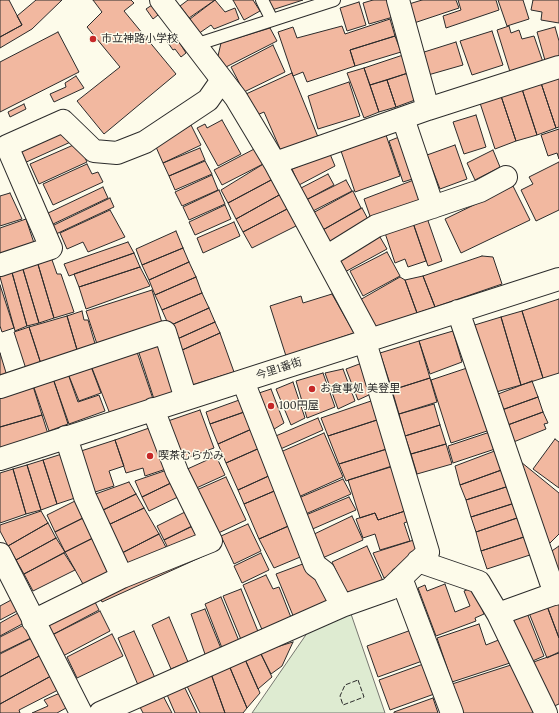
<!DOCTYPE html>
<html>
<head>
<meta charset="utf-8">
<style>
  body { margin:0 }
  canvas { display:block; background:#fdfbea }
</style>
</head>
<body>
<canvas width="559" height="713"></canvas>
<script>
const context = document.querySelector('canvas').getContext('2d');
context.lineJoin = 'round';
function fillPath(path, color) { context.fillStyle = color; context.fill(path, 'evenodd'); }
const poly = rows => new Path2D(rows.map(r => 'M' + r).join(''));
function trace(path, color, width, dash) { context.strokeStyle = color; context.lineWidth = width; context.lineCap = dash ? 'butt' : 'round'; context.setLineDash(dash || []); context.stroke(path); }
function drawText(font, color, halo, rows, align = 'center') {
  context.font = font + ' Lora,"Noto Sans JP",serif'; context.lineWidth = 3; context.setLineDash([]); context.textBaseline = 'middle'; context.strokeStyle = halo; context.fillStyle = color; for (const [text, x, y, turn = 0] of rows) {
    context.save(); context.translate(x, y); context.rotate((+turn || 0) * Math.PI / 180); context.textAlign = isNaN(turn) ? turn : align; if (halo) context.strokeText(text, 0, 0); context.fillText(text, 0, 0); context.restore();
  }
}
const green = poly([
  [350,611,385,713,252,713,312,626,350,611]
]);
const building = poly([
  [0,0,9,0,22,25,0,37,0,0],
  [36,0,62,0,32,29,0,48,0,37,22,25,17,16,36,0],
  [93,0,131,0,134,3,124,11,176,74,104,134,77,101,120,67,87,27,102,12,93,0],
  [188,0,215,0,189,18,180,6,188,0],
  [215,0,225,12,235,8,239,19,214,29,211,25,198,34,190,19,215,0],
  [233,0,253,0,260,11,244,20,233,0],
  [268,0,303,0,272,10,268,0],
  [373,0,387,0,393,17,369,24,363,3,373,0],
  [422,0,456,0,459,8,414,23,409,4,422,0],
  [458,0,496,0,499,10,446,28,443,16,461,10,458,0],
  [498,0,523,0,529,19,507,26,498,0],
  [533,0,559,0,559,23,541,20,542,12,531,10,533,0],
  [359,2,366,25,347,31,340,8,359,2],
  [152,5,158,15,153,19,146,9,152,5],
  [390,19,395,36,350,50,355,66,307,82,303,72,293,76,278,32,293,27,297,38,342,26,345,34,390,19],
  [509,26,511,33,519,30,522,39,534,36,544,65,511,75,497,30,509,26],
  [555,27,559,41,559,60,546,64,537,32,555,27],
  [270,28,277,41,226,67,218,56,221,43,270,28],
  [492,31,503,65,472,75,460,41,492,31],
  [58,32,79,72,0,112,0,62,58,32],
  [174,34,186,53,181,57,175,49,173,50,166,40,174,34],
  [395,36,401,52,355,66,350,50,395,36],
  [456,42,463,65,428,75,421,53,456,42],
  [273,45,285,72,244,92,231,67,273,45],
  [403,55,408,73,370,85,364,68,403,55],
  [364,68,379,112,364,118,347,73,364,68],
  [292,73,318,137,281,151,264,112,257,115,246,94,292,73],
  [408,73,415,100,396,107,387,80,408,73],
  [76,76,84,88,54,102,50,94,66,87,65,83,76,76],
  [559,77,559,127,556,128,541,83,559,77],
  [387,80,396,107,379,112,370,85,387,80],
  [349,82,360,116,318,129,308,96,349,82],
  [541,83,556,128,537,135,522,89,541,83],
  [522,89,537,135,516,141,501,96,522,89],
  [501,96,516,141,495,149,480,103,501,96],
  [24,104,26,109,10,117,8,112,24,104],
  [476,115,486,147,464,154,453,122,476,115],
  [222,120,241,154,218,166,197,128,205,124,207,128,222,120],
  [191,125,201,145,163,163,156,147,191,125],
  [559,129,559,159,557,153,548,156,541,135,559,129],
  [61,131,75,140,22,164,16,151,61,131],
  [386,135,400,176,355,192,341,151,386,135],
  [404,135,419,177,403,182,389,141,404,135],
  [78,143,87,162,39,184,30,164,78,143],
  [455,145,467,179,440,189,427,155,455,145],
  [258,147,265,163,222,185,214,170,258,147],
  [200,148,205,160,169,176,163,163,200,148],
  [493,150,500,167,475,180,467,163,493,150],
  [330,154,335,166,299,185,292,169,330,154],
  [205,161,212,174,175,190,169,176,205,161],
  [559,162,559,210,536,221,521,190,533,184,529,177,559,162],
  [265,163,273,179,228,203,221,190,265,163],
  [87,164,92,174,98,172,103,182,53,205,43,184,87,164],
  [328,174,334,185,306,200,301,188,328,174],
  [212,175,218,190,182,206,175,192,212,175],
  [419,178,428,201,372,222,364,199,419,178],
  [273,179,281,194,236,219,228,203,273,179],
  [346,180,352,191,311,212,306,200,346,180],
  [513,186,530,220,461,253,445,219,513,186],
  [103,187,108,198,51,225,46,214,103,187],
  [219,190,225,204,189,220,183,207,219,190],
  [353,191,361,208,321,231,311,214,353,191],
  [10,193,22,219,0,226,0,196,10,193],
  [281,194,289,208,243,232,236,219,281,194],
  [110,198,114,207,56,234,52,226,110,198],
  [225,205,231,219,195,235,189,222,225,205],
  [289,208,298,225,252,248,243,232,289,208],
  [362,208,370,223,329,246,321,231,362,208],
  [110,210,125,237,88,252,83,242,67,249,60,233,110,210],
  [426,215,442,261,428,266,412,220,426,215],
  [26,219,34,243,0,255,0,228,26,219],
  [412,220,426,261,408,267,405,259,395,263,384,230,412,220],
  [234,222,240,236,203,253,197,238,234,222],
  [176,231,183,248,142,265,136,249,176,231],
  [377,232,387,249,343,273,333,257,377,232],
  [128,242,134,253,69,276,64,264,128,242],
  [183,248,189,262,149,280,142,265,183,248],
  [387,252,400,276,363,296,350,271,387,252],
  [134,253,140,267,79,287,74,274,134,253],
  [482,256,493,257,502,284,435,307,423,276,482,256],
  [51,257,57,274,61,274,74,312,54,318,37,261,51,257],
  [37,261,54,318,39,323,22,266,37,261],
  [189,262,196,277,155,295,149,280,189,262],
  [22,266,39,323,27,326,11,269,22,266],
  [140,267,150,286,86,309,79,287,140,267],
  [11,269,27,326,15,331,0,277,0,273,11,269],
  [423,276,435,307,417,313,405,280,423,276],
  [196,277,202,293,162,310,155,295,196,277],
  [400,277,405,280,417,313,374,328,358,301,400,277],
  [0,285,14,328,2,332,0,326,0,285],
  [152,290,163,326,98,347,86,311,152,290],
  [202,293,209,308,169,326,162,310,202,293],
  [332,294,354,333,286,356,270,306,301,296,303,303,332,294],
  [559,299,559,373,543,378,522,311,559,299],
  [209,308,215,322,175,340,169,326,209,308],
  [82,311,84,320,88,320,96,347,78,353,67,316,82,311],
  [522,311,543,378,521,385,501,317,522,311],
  [67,316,78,353,41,364,29,327,67,316],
  [501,317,521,385,489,394,468,327,501,317],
  [215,322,220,333,180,351,175,340,215,322],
  [29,327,41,364,26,369,14,332,29,327],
  [453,331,462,362,430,374,419,341,453,331],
  [220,333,234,372,192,385,180,351,220,333],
  [161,341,178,391,154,399,138,350,161,341],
  [419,341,430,378,392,390,380,353,419,341],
  [136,349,153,399,110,414,90,363,136,349],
  [0,353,7,376,0,378,0,353],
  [362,363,371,394,358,400,346,369,362,363],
  [90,364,101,393,79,401,67,371,90,364],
  [470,367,490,430,451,443,431,380,470,367],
  [343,369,355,401,338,409,325,373,343,369],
  [67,371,78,402,99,395,105,411,69,424,52,376,67,371],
  [323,373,335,407,307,418,296,381,323,373],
  [52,375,68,424,49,431,32,382,52,375],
  [430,378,437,402,399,414,392,390,430,378],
  [532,381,538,397,499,411,493,396,532,381],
  [293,382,305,418,291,425,276,389,293,382],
  [32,383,42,415,0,427,0,393,32,383],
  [271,389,284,423,271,431,256,394,271,389],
  [538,397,543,412,505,426,499,411,538,397],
  [242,399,247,411,210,424,206,412,242,399],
  [374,400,380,419,328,436,321,418,374,400],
  [434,404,440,425,405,436,399,414,434,404],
  [200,410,214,448,179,461,165,422,200,410],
  [247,411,254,428,218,444,210,424,247,411],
  [543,412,548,423,544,424,546,429,511,443,505,426,543,412],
  [42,415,48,434,0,449,0,427,42,415],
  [318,418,323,430,276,451,271,438,318,418],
  [380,419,390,448,339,464,328,436,380,419],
  [440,425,446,444,411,454,405,436,440,425],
  [152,427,166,469,145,476,143,468,126,473,115,440,152,427],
  [254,428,262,447,226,463,218,444,254,428],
  [490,432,495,449,453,463,448,446,490,432],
  [324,433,343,477,294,499,276,454,324,433],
  [555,439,559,442,559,488,533,469,555,439],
  [115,440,124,466,109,471,114,486,92,493,78,452,115,440],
  [446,444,452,464,417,474,411,454,446,444],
  [262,447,273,474,238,490,226,463,262,447],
  [390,448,395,465,346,481,339,464,390,448],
  [500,449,507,468,460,485,455,466,500,449],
  [65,453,78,497,57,504,43,460,65,453],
  [216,456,225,475,192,490,183,471,216,456],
  [43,460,57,504,41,510,27,465,43,460],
  [521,462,559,493,559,534,545,548,521,462],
  [27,465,41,510,26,514,13,469,27,465],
  [394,466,408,510,378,520,375,513,360,518,348,480,394,466],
  [507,468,512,485,466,500,460,485,507,468],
  [13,469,26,514,0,523,0,473,13,469],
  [167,470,173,482,142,497,135,481,167,470],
  [273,474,279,489,244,504,238,490,273,474],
  [226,477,246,520,212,536,192,492,226,477],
  [343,479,351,494,301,516,294,500,343,479],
  [129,482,136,494,99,512,90,496,129,482],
  [173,482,180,496,149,511,142,497,173,482],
  [512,485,518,502,471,517,466,500,512,485],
  [279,489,293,524,259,539,244,504,279,489],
  [136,494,144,508,106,526,99,512,136,494],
  [349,497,356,510,308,531,301,517,349,497],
  [79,499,87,516,55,532,47,515,79,499],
  [518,502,523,516,476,532,471,517,518,502],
  [144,508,159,534,120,554,106,526,144,508],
  [408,510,412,520,404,523,410,541,380,550,375,534,363,538,356,519,375,513,378,520,408,510],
  [41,511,48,523,8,546,0,531,0,525,41,511],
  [187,511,194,525,164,540,157,526,187,511],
  [87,516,97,536,65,552,55,532,87,516],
  [352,516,363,540,318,560,308,537,352,516],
  [523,516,530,535,481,551,476,532,523,516],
  [48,523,56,538,16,560,8,546,48,523],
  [197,524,204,538,171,554,164,540,197,524],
  [248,524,261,551,234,564,221,536,248,524],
  [293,524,305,555,274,568,259,539,293,524],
  [159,534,169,553,130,572,120,554,159,534],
  [530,535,536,553,487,569,481,551,530,535],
  [97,536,114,569,83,584,65,552,97,536],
  [56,538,65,552,24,574,16,560,56,538],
  [417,539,420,549,394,574,384,578,373,553,417,539],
  [367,546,383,581,348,597,332,562,367,546],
  [559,546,559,581,546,555,559,546],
  [64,553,75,570,33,591,24,574,64,553],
  [261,553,269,570,242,583,234,566,261,553],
  [208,554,102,602,97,590,208,554],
  [308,562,331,604,294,618,276,574,308,562],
  [266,575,273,589,279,587,292,620,263,632,243,585,266,575],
  [445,584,455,612,470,606,464,591,474,587,484,614,475,618,476,621,436,636,418,588,425,585,427,591,445,584],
  [241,589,259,634,242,642,223,596,241,589],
  [91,594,99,610,52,635,43,619,91,594],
  [221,597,239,641,222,648,205,604,221,597],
  [13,599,19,610,0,620,0,606,13,599],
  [559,601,559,638,547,606,559,601],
  [547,606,559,638,559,652,547,658,529,613,547,606],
  [205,609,222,651,206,657,191,614,205,609],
  [100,611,110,631,63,656,52,635,100,611],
  [18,613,24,623,0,636,0,623,18,613],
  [527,613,544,656,528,663,509,620,527,613],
  [169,617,188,662,171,669,152,625,169,617],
  [479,624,486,645,501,639,513,662,452,682,437,638,479,624],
  [24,625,31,638,0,653,0,637,24,625],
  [414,629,425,660,378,677,367,646,414,629],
  [134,631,155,678,138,685,118,638,134,631],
  [112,634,123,656,77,678,67,657,112,634],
  [32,638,41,655,0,677,0,654,32,638],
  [293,642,282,666,271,674,260,652,293,642],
  [260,652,272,677,258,689,244,657,260,652],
  [559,653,559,704,552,707,528,664,559,653],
  [41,655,51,676,0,704,0,677,41,655],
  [244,657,260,693,247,708,228,663,244,657],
  [228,663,247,708,243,713,225,713,210,671,228,663],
  [426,663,437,693,390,710,379,680,426,663],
  [514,664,534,713,461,713,449,685,514,664],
  [210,671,225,713,200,713,185,682,210,671],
  [51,676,58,690,19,710,20,713,0,713,0,704,51,676],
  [182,682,197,713,175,713,165,690,182,682],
  [160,690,172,713,143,713,137,701,160,690],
  [60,693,66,708,57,713,32,713,48,706,44,700,60,693],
  [433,698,438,713,394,713,394,712,433,698]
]);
const lane = poly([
  [262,0,272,20],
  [195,45,334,0]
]);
const street = poly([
  [161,0,236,98,275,163,370,339],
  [398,0,428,109],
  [403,118,433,207],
  [275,163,428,109,559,67],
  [326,257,376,226,480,191,506,177],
  [0,265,51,248,7,146,63,121,94,151,117,153,145,142,208,100,222,80],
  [458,311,555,594],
  [243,381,315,565,324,572,342,606],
  [0,387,165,332,186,399],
  [66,437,85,497,122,577],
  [0,459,559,279],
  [0,554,81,713],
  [418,561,479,582,498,614,546,713],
  [401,578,452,713],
  [498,614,559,592],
  [33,621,122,577,211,541,177,472,153,409],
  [100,713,342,606,390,589,428,552,365,342]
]);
const fence = poly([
  [358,680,364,697,343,705,340,696,345,685,358,680]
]);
const markers = [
  [93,39,4,"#c62828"],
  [312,389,4,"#c62828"],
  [271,406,4,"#c62828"],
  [150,456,4,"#c62828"]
];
const poiNames = [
  ["市立神路小学校",101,39],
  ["お食事処 美登里",320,389],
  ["100円屋",279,406],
  ["喫茶むらかみ",158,456]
];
const streetNames = [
  ["今里1番街",279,369,-18]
];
fillPath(green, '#deebd1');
trace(green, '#74746e', 1);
fillPath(building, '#f2b8a0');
trace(building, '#2b2b2b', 1);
trace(lane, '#2b2b2b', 14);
trace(street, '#2b2b2b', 24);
trace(lane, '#fdfbea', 12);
trace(street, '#fdfbea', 22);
trace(fence, '#2b2b2b', 1, [5, 2]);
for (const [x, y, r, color] of markers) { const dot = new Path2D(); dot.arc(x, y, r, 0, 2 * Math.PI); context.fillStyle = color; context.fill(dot); trace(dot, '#fdfbea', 1.5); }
drawText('11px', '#2b2b2b', '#fdfbea', poiNames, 'left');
drawText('11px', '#2b2b2b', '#fdfbea', streetNames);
</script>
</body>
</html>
